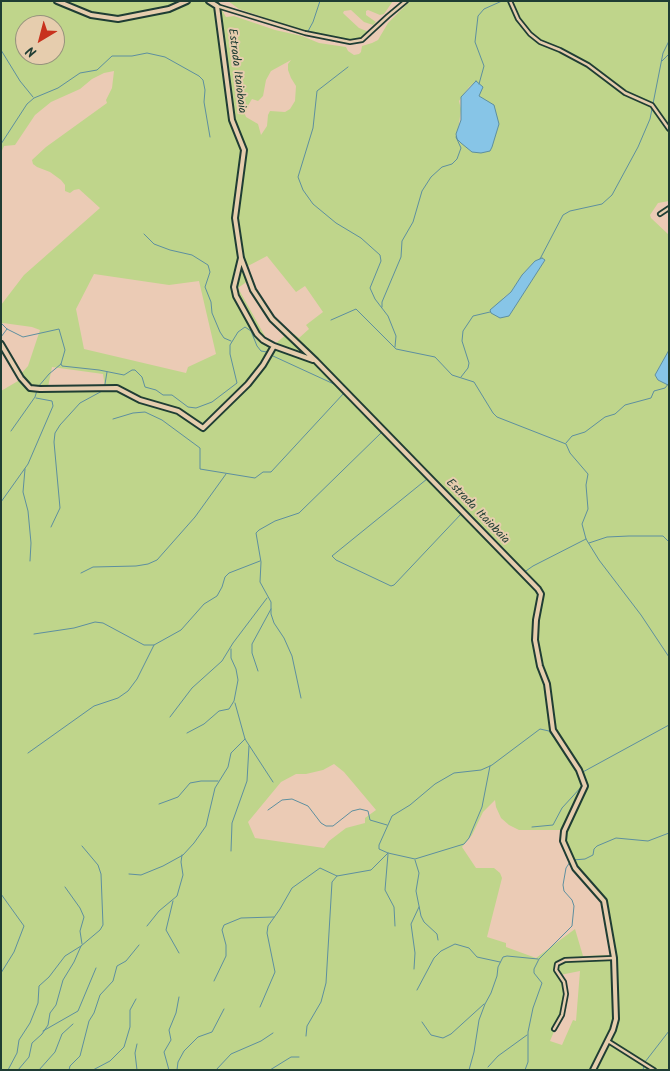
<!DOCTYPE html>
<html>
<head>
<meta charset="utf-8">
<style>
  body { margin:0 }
  #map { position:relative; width:670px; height:1071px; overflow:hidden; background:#ebcbb5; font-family:Kalam,sans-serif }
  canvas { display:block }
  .frame { position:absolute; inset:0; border:2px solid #1f3d34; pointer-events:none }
  .north { position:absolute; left:15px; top:15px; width:50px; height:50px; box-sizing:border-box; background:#e6cdae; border:1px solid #96937d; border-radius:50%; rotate:217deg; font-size:14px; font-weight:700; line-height:20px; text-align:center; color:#1f3d34 }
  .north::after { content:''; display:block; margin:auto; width:18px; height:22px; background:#c8321e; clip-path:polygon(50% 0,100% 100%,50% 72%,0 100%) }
</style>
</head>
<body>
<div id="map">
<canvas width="670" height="1071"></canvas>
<div class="frame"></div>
<div class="north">N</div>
</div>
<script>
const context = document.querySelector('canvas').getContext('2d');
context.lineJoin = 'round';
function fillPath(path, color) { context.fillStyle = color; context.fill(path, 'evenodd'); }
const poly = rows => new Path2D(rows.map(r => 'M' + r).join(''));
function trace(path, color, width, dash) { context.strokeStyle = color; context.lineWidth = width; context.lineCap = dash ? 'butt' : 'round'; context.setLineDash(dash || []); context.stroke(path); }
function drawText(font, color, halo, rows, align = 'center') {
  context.font = font + ' Kalam,sans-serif'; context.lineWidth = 4; context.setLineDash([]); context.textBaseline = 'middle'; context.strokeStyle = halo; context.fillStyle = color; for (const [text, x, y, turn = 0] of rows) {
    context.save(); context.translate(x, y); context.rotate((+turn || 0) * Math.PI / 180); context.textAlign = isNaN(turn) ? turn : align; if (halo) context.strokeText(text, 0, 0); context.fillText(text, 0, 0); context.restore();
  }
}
const green = poly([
  [1,1,215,1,219,5,226,17,234,16,275,30,302,36,319,43,346,47,348,51,354,55,359,54,361,52,362,46,372,43,378,40,388,23,410,1,669,1,669,201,658,203,650,215,651,218,669,235,669,350,655,375,658,380,669,385,669,1070,1,1070,1,391,18,381,20,375,28,366,40,330,32,327,3,323,1,324,1,305,24,275,100,208,79,189,74,190,70,193,65,191,65,185,61,180,50,172,37,167,33,164,32,160,46,147,107,103,106,100,112,88,114,71,104,73,92,79,80,89,51,102,35,115,15,145,4,146,1,153],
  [25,25,55,25,55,55,25,55],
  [291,60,288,64,288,70,291,78,296,86,295,101,290,109,285,112,270,111,268,115,267,126,261,135,258,124,246,117,244,112,252,99,258,101,263,96,266,80,271,71],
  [476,81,480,91,479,96,483,99,498,127,490,151,472,151,457,139,461,109,459,101,469,87],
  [267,256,296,292,305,286,323,312,306,325,309,329,299,338,294,334,290,336,287,334,271,347,238,288,252,278,248,266],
  [542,258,545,260,509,316,503,298,511,292,522,275,535,261],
  [94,274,169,285,199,281,216,354,188,367,186,373,84,349,76,309],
  [52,367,103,374,105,387,47,392],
  [334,764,344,772,376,810,365,818,365,823,346,828,329,841,324,848,255,838,248,822,281,782,296,774,306,774,323,770],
  [495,800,496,807,501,818,509,825,519,830,561,830,571,866,604,901,613,955,583,956,575,929,536,958,506,947,506,943,487,937,502,878,500,873,494,868,476,868,462,847,472,835,483,812],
  [580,971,576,1021,573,1020,562,1045,550,1041,567,1001,566,985,560,975],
  [228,1,393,1,384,14,380,15,368,10,366,11,366,15,376,22,373,25,364,22,351,10,344,11,343,13,345,15,359,28,369,32,367,38,358,42,331,38,283,24,239,9]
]);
const water = poly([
  [476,81,483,87,479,96,494,105,499,124,492,147,490,151,481,153,472,152,461,143,457,139,456,134,461,120,461,97,476,81],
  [542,258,545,260,509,316,500,318,491,313,490,310,511,292,522,275,535,261,542,258],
  [669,350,669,385,668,385,658,380,655,375,669,350]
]);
const stream = poly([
  [307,33,313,22,320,1],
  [1,50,20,81,33,97],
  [662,61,669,54],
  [348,67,317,91,313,128,298,177,303,190,313,204,336,223,361,238,380,255,381,261,370,288,375,299,388,316,396,336,395,347],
  [479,84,484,66,475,42,478,16,484,9,502,1],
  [1,144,27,104,34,98,58,88,80,73,97,70,112,56,132,56,147,53,165,57,199,76,203,80,205,90,204,102,210,137],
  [144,234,154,244,170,250,192,255,208,265,210,272,205,287,211,302,212,313,220,332,224,338,231,341],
  [540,259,563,215,570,211,602,204,612,195,638,147,650,119,663,53,669,41],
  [382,307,382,302,401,257,402,241,413,222,422,191,431,177,442,167,452,164,457,159,461,148,456,137],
  [331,320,356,309,396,349,435,357,452,375,474,382,493,413,497,417,566,444,570,453,588,474,586,485,588,509,582,524,586,539,599,560,641,615,669,657],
  [1,323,7,329,23,337,59,329,65,350,61,364,49,374,38,387,35,397,11,431],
  [1,337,7,329],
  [61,364,62,366,99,370,124,375,132,370,135,370,142,377,145,387,156,390,163,395,172,395,188,407,196,408,212,402,237,383,230,354,230,345,238,332,245,327,251,331,257,346,261,351,267,352,273,356,336,385,426,476],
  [461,377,468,368,469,363,462,341,463,331,473,316,490,312],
  [113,419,133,413,145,412,162,420,200,448,200,469,255,478,263,472,271,472,344,393],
  [566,443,572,436,585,432,605,417,615,414,625,405,651,398,654,391,665,388,669,383],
  [25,469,23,492,28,511,31,543,30,561],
  [427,479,332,556,336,560,391,586,394,585,462,513],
  [1,502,28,464,53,406,52,401,36,398],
  [51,527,60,508,54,442,55,433,60,425,80,403,104,390,107,372],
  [589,543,607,537,629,536,663,536,669,542],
  [81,573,93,567,136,566,148,564,157,560,195,517,226,474],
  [523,573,533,566,586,539],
  [34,634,74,628,95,622,103,623,144,645,154,645,181,630,204,604,217,596,222,587,225,577,229,573,260,561],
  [258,671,252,653,252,644,271,609],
  [301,698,292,656,284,638,274,623,271,614,271,602,260,582,261,562,256,533,259,530,275,521,299,513,381,433],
  [235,703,245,739,273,782],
  [170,717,192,688,222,661,233,643,267,598],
  [187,733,204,724,219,711,229,709,234,701,238,680,236,669,231,658,231,649],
  [28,753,94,706,118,698,128,691,137,679,154,645],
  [490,766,482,807,469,838,464,844,415,859,388,853,379,849,379,845,392,816,410,805,435,784,454,773,481,770,490,766,492,765,540,729,549,731,567,755],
  [581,773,669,725],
  [159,804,178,797,190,783,201,781,218,781],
  [268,810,282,800,292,799,308,806,321,823,326,826,333,826,352,811,360,809,368,811,370,820,387,825],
  [532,827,553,825,562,808,583,785],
  [231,851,232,823,247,781,249,746],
  [388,854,385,890,394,907,395,926],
  [415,860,419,873,416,891,421,916,424,922,437,934,438,940],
  [573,860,585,859,593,855,594,849,597,846,616,838,648,841,669,833],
  [129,874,141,875,163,866,183,855,194,843,206,826,215,788,228,767,231,753,245,739],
  [65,887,80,908,84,917,80,931,82,944],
  [1,894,24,926,14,952,1,973],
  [173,901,166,930,179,953],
  [147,926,159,911,177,896,183,875,181,862,182,855],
  [414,969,415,953,411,924,419,907],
  [214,981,226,956,226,945,222,930,224,925,241,918,274,917],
  [417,990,434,958,441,951,455,944,469,948,477,957,500,962],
  [260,1007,275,972,267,933,268,926,280,909,292,888,320,868,337,876,371,870,388,853],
  [422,1022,431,1035,443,1038,451,1034,484,1004],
  [43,1031,78,1011,96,968],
  [306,1036,307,1026,321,1002,326,983,332,882,337,876],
  [488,1067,498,1056,527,1035],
  [8,1070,17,1053,19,1040,30,1023,38,1003,39,986,49,977,65,956,81,946],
  [18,1070,29,1057,32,1043,42,1034,48,1025,50,1013,56,1005,63,980,74,962,81,946,100,930,103,925,101,874,98,865,82,846],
  [39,1070,55,1052,62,1034,73,1024],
  [69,1070,70,1066,80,1056,89,1021,94,1013,100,995,113,981,117,966,126,961,139,945],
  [93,1070,110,1061,124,1047,130,1027,130,1010,136,999],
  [137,1070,135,1053,137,1044],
  [169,1070,164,1052,171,1040,169,1030,176,1013,179,997],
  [177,1070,178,1062,184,1051,198,1037,212,1032,224,1009],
  [216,1070,231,1054,261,1041,273,1033],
  [270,1070,291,1057,299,1057],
  [469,1070,474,1052,479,1020,485,1004,491,993,497,976,498,967,503,957,507,956,538,959],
  [525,1070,528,1062,528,1032,533,1008,542,983,534,973,534,969,539,959,572,926,574,906,572,900,564,891,563,885,566,868,570,862],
  [643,1070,645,1062,669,1031]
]);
const street = poly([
  [510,1,518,19,530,34,540,42,560,50,588,65,625,93,652,105,669,129],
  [217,6,305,33,350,42,362,40,388,16,406,1],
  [660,214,669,208],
  [554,1029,562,1015,566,994,564,982,556,970,557,964,565,960,614,958],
  [608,1041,654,1070]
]);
const secondary = poly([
  [57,1,91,15,118,19,169,9,187,1],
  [209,1,217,6,232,120,244,150,235,218,241,258,253,290,272,319,316,361,538,589,541,594,536,620,535,640,540,666,547,684,553,730,579,770,585,786,564,831,563,841,575,868,604,901,614,958,616,1019,613,1030,593,1070],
  [241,258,234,287,236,296,257,334,263,340,274,346,313,360],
  [1,344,21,378,30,388,40,389,117,388,140,400,178,411,203,428,248,384,263,365,274,346]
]);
const streetNames = [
  ["Estrada Itaiobaia",236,71,83],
  ["Estrada Itaiobaia",477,512,46]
];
fillPath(green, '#bfd58b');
fillPath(water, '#87c5e7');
trace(water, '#5d8f9f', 1);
trace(stream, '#5d8f9f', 1);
trace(street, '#1f3d34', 6);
trace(secondary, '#1f3d34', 8);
trace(street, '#e6cdae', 2.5);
trace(secondary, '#e6cdae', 4);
drawText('12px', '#1f3d34', '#e6cdae', streetNames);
</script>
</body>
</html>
